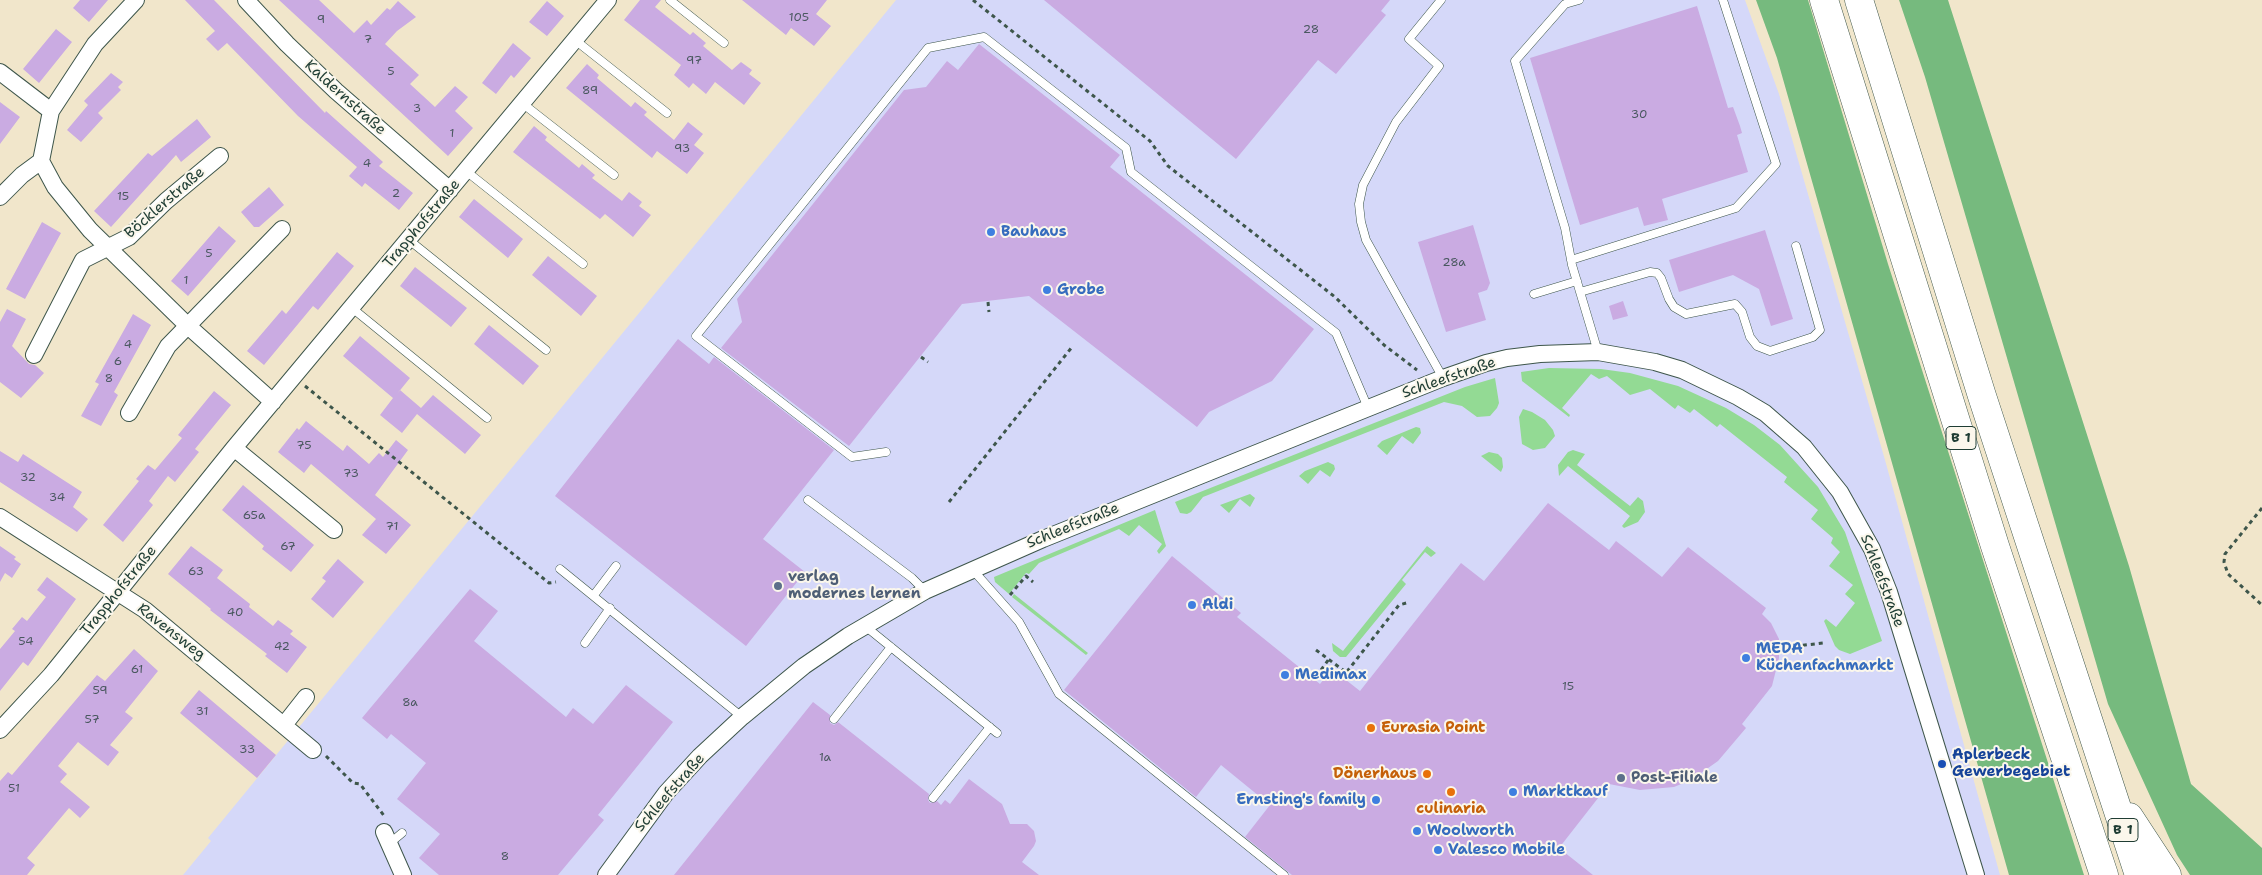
<!DOCTYPE html>
<html>
<head>
<meta charset="utf-8">
<style>
  body { margin:0 }
  canvas { display:block; background:#f1e6cb }
</style>
</head>
<body>
<canvas width="2262" height="875"></canvas>
<script>
const context = document.querySelector('canvas').getContext('2d');
context.lineJoin = 'round';
function fillPath(path, color) { context.fillStyle = color; context.fill(path, 'evenodd'); }
const poly = rows => new Path2D(rows.map(r => 'M' + r).join(''));
function trace(path, color, width, dash) { context.strokeStyle = color; context.lineWidth = width; context.lineCap = dash ? 'butt' : 'round'; context.setLineDash(dash || []); context.stroke(path); }
function drawText(font, color, halo, rows, align = 'center') {
  context.font = font + ' "Shantell Sans",sans-serif'; context.lineWidth = 4; context.setLineDash([]); context.textBaseline = 'middle'; context.strokeStyle = halo; context.fillStyle = color; for (const [text, x, y, turn = 0] of rows) {
    context.save(); context.translate(x, y); context.rotate((+turn || 0) * Math.PI / 180); context.textAlign = isNaN(turn) ? turn : align; if (halo) context.strokeText(text, 0, 0); context.fillText(text, 0, 0); context.restore();
  }
}
const built = poly([
  [896,0,1745,0,1779,94,1885,460,2000,875,183,875,211,841,208,838]
]);
const green = poly([
  [1549,368,1601,369,1630,373,1678,386,1726,408,1754,425,1780,445,1818,487,1845,532,1882,641,1850,654,1839,650,1835,646,1824,621,1826,619,1836,627,1855,603,1845,594,1853,585,1829,566,1840,552,1831,543,1833,538,1811,519,1818,510,1784,482,1787,477,1720,424,1717,427,1694,409,1690,413,1678,405,1675,409,1650,389,1630,395,1607,376,1599,379,1591,374,1562,408,1570,415,1569,417,1522,381,1521,372],
  [1495,378,1499,403,1497,408,1490,416,1477,417,1462,406,1444,402,1203,497,1191,512,1187,514,1180,513,1175,502,1465,387],
  [1523,409,1532,412,1545,420,1553,430,1555,436,1545,448,1533,450,1522,444,1519,417],
  [1416,427,1420,428,1421,433,1413,444,1402,436,1387,455,1377,446,1382,441],
  [1573,450,1585,454,1577,465,1630,506,1638,497,1643,501,1645,512,1638,522,1624,528,1622,526,1630,516,1568,466,1559,476,1558,465,1568,452],
  [1489,452,1498,454,1502,458,1503,467,1501,472,1481,456],
  [1328,462,1334,465,1335,469,1330,477,1320,470,1308,484,1299,476,1305,471],
  [1250,494,1255,498,1250,507,1240,499,1229,513,1220,505],
  [1155,510,1166,546,1159,554,1157,551,1162,544,1139,525,1129,536,1119,529,1039,563,1029,574,1026,573,1009,594,995,582,994,577],
  [1427,546,1436,553,1431,557,1425,552,1402,580,1406,584,1346,657,1340,657,1333,651,1332,643,1343,651],
  [1014,594,1088,653,1086,655,1012,597]
]);
const forest = poly([
  [1756,0,1808,0,1888,264,2084,875,2009,875,1777,58],
  [1899,0,1948,0,2129,566,2191,784,2262,848,2262,875,2190,875,2177,855,2108,704,1925,77]
]);
const building = poly([
  [80,0,108,0,89,22,73,8],
  [185,0,214,0,325,113,326,111,383,162,379,166,413,193,399,210,365,183,362,187,349,176,357,167,298,116,227,43,218,51,206,39,215,31],
  [279,0,319,0,354,33,367,20,371,25,387,8,390,10,398,1,416,17,397,31,385,44,419,75,410,84,435,107,455,86,468,97,455,111,473,128,448,156],
  [640,0,661,0,655,7,690,35,693,32,706,43,703,46,732,70,741,62,752,70,749,74,761,83,744,105,715,82,706,94,693,83,689,88,674,75,681,65,624,20],
  [742,0,827,0,816,14,831,26,814,46,791,28,786,35],
  [1044,0,1390,0,1381,11,1386,15,1336,74,1318,60,1236,159],
  [547,1,564,16,547,36,529,22],
  [1697,6,1728,108,1733,107,1740,126,1742,133,1737,135,1748,172,1662,199,1668,220,1644,226,1638,207,1580,225,1530,58],
  [56,29,72,42,39,83,23,69],
  [513,43,531,58,514,78,511,75,496,94,482,83],
  [979,44,1120,155,1110,167,1314,329,1272,381,1209,412,1197,427,1029,296,962,304,849,446,721,348,742,322,737,299,904,90,926,87,947,61,958,70],
  [587,64,599,75,597,78,631,107,635,102,647,112,644,115,674,140,688,122,703,134,694,145,704,153,687,174,657,151,652,158,566,88],
  [111,73,123,82,118,87,121,90,98,113,103,118,81,142,67,130,88,105,84,101],
  [0,102,20,117,0,144],
  [197,119,211,137,181,162,176,155,111,227,94,211,148,153,152,156],
  [534,126,547,137,545,140,579,168,582,164,595,175,592,178,622,201,629,192,642,202,639,206,651,215,633,237,605,214,600,219,513,152],
  [269,187,284,205,259,227,254,227,241,212],
  [474,199,523,239,508,258,459,217],
  [42,222,61,233,25,299,6,289],
  [1473,225,1490,283,1487,290,1478,293,1486,320,1446,332,1418,242],
  [219,226,236,241,188,296,171,281],
  [1765,230,1793,319,1771,326,1759,289,1733,275,1679,292,1669,260],
  [337,252,354,266,318,310,313,306,264,365,247,351,282,310,286,314],
  [548,256,597,296,581,316,532,275],
  [415,267,467,308,451,327,400,286],
  [1623,301,1628,316,1613,320,1609,306],
  [7,309,26,319,12,346,29,364,35,365,44,373,21,398,0,382,0,322],
  [133,314,151,325,114,392,118,395,101,426,81,416,99,384,95,382],
  [489,325,539,366,523,385,474,344],
  [360,336,410,378,397,394,400,390,421,408,433,395,481,435,465,454,417,414,402,433,380,415,393,398,343,356],
  [678,339,709,364,714,357,834,450,763,539,805,572,746,646,555,496],
  [214,391,231,405,195,449,199,452,175,482,168,476,149,501,153,505,123,542,103,525,139,481,136,479,148,465,155,470,182,438,178,435],
  [306,421,343,451,347,445,369,464,379,453,383,457,396,440,408,450,375,495,411,525,386,554,362,535,376,519,311,464,304,473,278,452,297,428,299,430],
  [0,451,18,462,23,454,82,492,73,507,88,519,77,532,0,482],
  [243,485,314,545,291,572,262,549,264,546,222,510],
  [1548,503,1609,550,1616,541,1662,577,1688,547,1766,608,1762,614,1771,623,1779,639,1779,658,1772,686,1742,724,1746,728,1718,761,1691,780,1674,787,1640,790,1609,784,1559,848,1593,875,1292,875,1245,837,1270,805,1221,765,1196,797,1064,690,1172,556,1241,613,1237,617,1320,684,1332,669,1360,691,1461,563,1484,581],
  [0,546,16,557,14,559,21,564,12,578,5,573,0,582],
  [191,546,223,570,217,578,250,604,249,607,273,626,278,620,293,631,290,634,307,647,287,673,265,656,267,654,210,610,211,609,168,574],
  [338,559,364,582,333,618,311,599,326,581,322,578],
  [47,577,76,599,28,666,23,662,0,691,0,649,15,631,12,629,22,617,27,621,46,597,37,590],
  [470,589,498,611,474,641,566,717,573,708,593,724,626,685,673,722,598,815,604,820,558,875,439,875,419,858,440,834,397,799,426,763,391,734,387,739,362,718],
  [134,649,158,671,125,712,133,718,110,745,119,752,108,766,78,742,58,766,67,774,60,782,90,807,80,818,69,808,27,858,35,865,27,875,0,875,0,781,8,772,12,775,97,675,105,681],
  [199,690,276,755,257,778,180,713],
  [813,702,830,715,830,723,834,725,838,722,929,794,928,800,930,803,937,801,941,805,945,800,950,804,969,779,1002,804,1010,824,1027,824,1034,831,1036,841,1034,846,1022,862,1039,875,674,875]
]);
const path = poly([
  [973,0,1150,141,1168,166,1335,297,1384,345,1417,370],
  [988,302,989,312],
  [921,357,928,362],
  [305,386,549,583,556,582],
  [949,502,1072,347],
  [2262,508,2225,554,2224,562,2228,574,2262,605],
  [1010,595,1026,576,1033,582],
  [1779,648,1823,643],
  [1316,650,1347,673],
  [1327,675,1321,670,1329,659],
  [1342,678,1399,605,1410,602],
  [326,756,353,783,360,784,385,817]
]);
const lane = poly([
  [670,0,724,43],
  [1441,0,1409,39,1439,66,1396,122,1363,185,1359,204,1361,222,1366,240,1443,378],
  [1579,0,1565,4,1515,61,1565,228,1572,265,1598,352],
  [575,40,667,113],
  [522,103,614,175],
  [466,171,583,264],
  [409,240,546,350],
  [1571,260,1736,208,1776,164,1723,0],
  [1580,292,1650,272,1657,273,1661,278,1669,299,1674,307,1686,314,1735,304,1742,312,1750,337,1757,346,1770,351,1813,337,1820,330,1796,246],
  [1534,294,1577,281],
  [352,308,487,418],
  [886,452,852,457,696,336,928,48,984,37,1126,148,1131,172,1336,333,1368,408],
  [808,500,912,578,925,591],
  [560,569,742,717],
  [972,569,1019,622,1059,694,1284,875],
  [594,595,616,566],
  [865,626,997,733],
  [585,643,610,608],
  [834,719,891,647],
  [933,798,990,727],
  [390,843,402,833]
]);
const street = poly([
  [246,0,287,44,336,91,450,190],
  [0,72,51,111],
  [41,161,55,187,90,230,188,326,273,402],
  [0,197,22,175,41,161,51,111,95,44,136,0],
  [34,355,83,260,129,237,166,201,220,156],
  [129,413,168,346,282,229],
  [234,448,334,530],
  [0,517,145,610,313,750],
  [284,725,306,697],
  [0,730,51,675,234,448,608,0],
  [384,832,403,875],
  [606,875,666,793,700,756,742,717,804,666,848,636,925,591,1043,539,1443,378,1486,363,1507,358,1540,354,1598,352,1655,362,1682,370,1738,397,1765,413,1804,447,1840,492,1872,549,1889,592,1976,875]
]);
const highway = poly([
  [1824,0,1995,546,2104,875],
  [1859,0,1982,396,2139,875],
  [2129,817,2167,875]
]);
const markers = [
  [991,232,5,"#3f7fe0"],
  [1047,290,5,"#3f7fe0"],
  [778,586,5,"#5c6f8a"],
  [1192,605,5,"#3f7fe0"],
  [1746,658,5,"#3f7fe0"],
  [1285,675,5,"#3f7fe0"],
  [1371,728,5,"#e8710a"],
  [1942,764,5,"#1a4fb4"],
  [1427,774,5,"#e8710a"],
  [1621,778,5,"#5c6f8a"],
  [1451,792,5,"#e8710a"],
  [1513,792,5,"#3f7fe0"],
  [1376,800,5,"#3f7fe0"],
  [1417,831,5,"#3f7fe0"],
  [1438,850,5,"#3f7fe0"]
];
const numberNames = [
  ["105",799,18],
  ["9",321,20],
  ["28",1311,30],
  ["7",368,40],
  ["97",694,61],
  ["5",391,72],
  ["89",590,91],
  ["3",417,109],
  ["30",1639,115],
  ["1",452,134],
  ["93",682,149],
  ["4",367,164],
  ["2",396,194],
  ["15",123,197],
  ["5",209,254],
  ["28a",1454,263],
  ["1",186,281],
  ["4",128,345],
  ["6",118,362],
  ["8",109,379],
  ["75",304,446],
  ["73",351,474],
  ["32",28,478],
  ["34",57,498],
  ["65a",254,516],
  ["71",392,527],
  ["67",288,547],
  ["63",196,572],
  ["40",235,613],
  ["54",26,642],
  ["42",282,647],
  ["61",137,670],
  ["15",1568,687],
  ["59",100,691],
  ["8a",410,703],
  ["31",202,712],
  ["57",92,720],
  ["33",247,750],
  ["1a",825,758],
  ["51",14,789],
  ["8",505,857]
];
const shields = [
  [1961,438,30],
  [2123,830,30]
];
const shieldNames = [
  ["B 1",1961,438],
  ["B 1",2123,830]
];
const streetNames = [
  ["Kaldernstraße",345,98,42],
  ["Böcklerstraße",165,203,-41],
  ["Trapphofstraße",422,224,-50],
  ["Schleefstraße",1449,378,-19],
  ["Schleefstraße",1073,526,-22],
  ["Schleefstraße",1882,581,69],
  ["Trapphofstraße",119,591,-51],
  ["Ravensweg",171,632,38],
  ["Schleefstraße",670,793,-49]
];
const shopNames = [
  ["Bauhaus",1001,232],
  ["Grobe",1057,290],
  ["Aldi",1202,605],
  ["MEDA",1756,649],
  ["Küchenfachmarkt",1756,666],
  ["Medimax",1295,675],
  ["Marktkauf",1523,792],
  ["Ernsting's family",1366,800,"right"],
  ["Woolworth",1427,831],
  ["Valesco Mobile",1448,850]
];
const serviceNames = [
  ["verlag",788,577],
  ["modernes lernen",788,594],
  ["Post-Filiale",1631,778]
];
const foodNames = [
  ["Eurasia Point",1381,728],
  ["Dönerhaus",1417,774,"right"],
  ["culinaria",1451,809,"center"]
];
const transitNames = [
  ["Aplerbeck",1952,755],
  ["Gewerbegebiet",1952,772]
];
fillPath(built, '#d5d8f9');
fillPath(green, '#93da94');
fillPath(forest, '#76ba7e');
fillPath(building, '#caabe2');
trace(lane, '#3e564b', 9);
trace(street, '#3e564b', 18);
trace(highway, '#3e564b', 29);
trace(path, '#3e564b', 3, [4, 4]);
trace(lane, '#fff', 8);
trace(street, '#fff', 16);
trace(highway, '#fff', 28);
for (const [x, y, r, color] of markers) { const dot = new Path2D(); dot.arc(x, y, r, 0, 2 * Math.PI); context.fillStyle = color; context.fill(dot); trace(dot, '#fbf7ec', 2); }
drawText('12px', '#4a5860', null, numberNames);
for (const [x, y, w] of shields) { const box = new Path2D(); box.roundRect(x - w / 2, y - 11.5, w, 23, 4); context.fillStyle = '#fbf7ec'; context.fill(box); trace(box, '#1f3d34', 1); }
drawText('bold 14px', '#1f3d34', null, shieldNames);
drawText('15px', '#1f3d34', '#fbf7ec', streetNames);
drawText('bold 15px', '#366cbe', '#fbf7ec', shopNames, 'left');
drawText('bold 15px', '#4e5e75', '#fbf7ec', serviceNames, 'left');
drawText('bold 15px', '#c56008', '#fbf7ec', foodNames, 'left');
drawText('bold 15px', '#164399', '#fbf7ec', transitNames, 'left');
</script>
</body>
</html>
